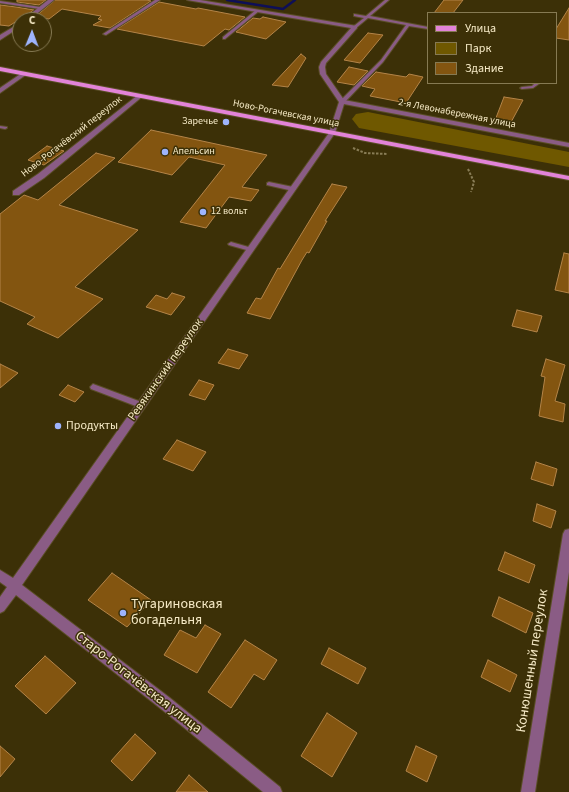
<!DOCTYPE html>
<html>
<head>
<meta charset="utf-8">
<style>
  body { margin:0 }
  #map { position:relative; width:569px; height:792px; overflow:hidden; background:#3c3007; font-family:"Source Sans 3",sans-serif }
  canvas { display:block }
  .legend { position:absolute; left:427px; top:12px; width:130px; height:72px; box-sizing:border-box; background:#3c3007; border:1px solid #867a53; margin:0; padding:5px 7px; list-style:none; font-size:12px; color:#f6eac6 }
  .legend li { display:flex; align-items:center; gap:8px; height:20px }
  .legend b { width:20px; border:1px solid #867a53 }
  .north { position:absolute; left:12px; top:12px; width:40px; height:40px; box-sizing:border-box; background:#3c3007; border:1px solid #867a53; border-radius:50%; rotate:1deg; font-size:11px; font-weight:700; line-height:16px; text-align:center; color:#f6eac6 }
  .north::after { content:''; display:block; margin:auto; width:14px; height:18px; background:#9eb4fd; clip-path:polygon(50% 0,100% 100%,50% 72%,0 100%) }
</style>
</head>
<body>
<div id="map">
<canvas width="569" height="792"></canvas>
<ul class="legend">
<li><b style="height:5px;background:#e283d8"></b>Улица</li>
<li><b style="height:11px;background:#6f5800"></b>Парк</li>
<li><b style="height:11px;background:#835510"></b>Здание</li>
</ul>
<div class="north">С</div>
</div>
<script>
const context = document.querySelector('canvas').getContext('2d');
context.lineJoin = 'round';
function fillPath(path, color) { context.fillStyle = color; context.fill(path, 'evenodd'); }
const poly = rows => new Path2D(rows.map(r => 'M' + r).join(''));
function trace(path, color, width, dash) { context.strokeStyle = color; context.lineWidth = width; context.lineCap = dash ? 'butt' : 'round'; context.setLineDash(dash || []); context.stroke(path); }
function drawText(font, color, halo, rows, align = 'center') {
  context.font = font + ' "Source Sans 3",sans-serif'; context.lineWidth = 3; context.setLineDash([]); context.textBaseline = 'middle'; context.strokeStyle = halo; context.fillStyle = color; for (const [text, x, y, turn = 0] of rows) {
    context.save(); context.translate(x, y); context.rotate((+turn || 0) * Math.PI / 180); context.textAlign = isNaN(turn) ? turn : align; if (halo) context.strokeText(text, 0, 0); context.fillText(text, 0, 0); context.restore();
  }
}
const green = poly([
  [368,112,569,152,569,167,359,128,352,119,356,114]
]);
const stream = poly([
  [227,0,283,9,295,0]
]);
const building = poly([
  [17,0,46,0,39,5,17,2,17,0],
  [55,0,147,0,151,1,110,28,93,25,102,20,98,19,101,16,62,9,49,19,35,17,55,0],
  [444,0,463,0,453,13,434,13,444,0],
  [159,2,196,9,198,8,245,17,229,30,225,29,204,46,117,29,159,2],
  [0,5,16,7,34,10,9,26,0,25,0,5],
  [569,8,569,40,556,38,556,29,569,8],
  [263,17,286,22,266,39,236,32,253,18,260,19,263,17],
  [368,33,383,35,360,63,344,60,368,33],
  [301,54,306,58,288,87,272,85,301,54],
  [349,67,368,71,354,85,337,82,349,67],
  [376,72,406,77,409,74,423,77,406,103,370,96,375,89,362,86,376,72],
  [504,97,523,100,509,126,494,123,504,97],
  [151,130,267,155,242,187,259,190,251,201,229,197,206,228,180,222,225,165,189,157,172,175,118,162,151,130],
  [47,146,64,151,44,165,28,160,47,146],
  [96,153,115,158,59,205,138,230,75,287,103,299,58,338,27,324,35,317,0,301,0,214,24,195,38,200,96,153],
  [332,184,347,187,325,221,327,221,309,253,307,252,302,260,270,319,247,313,256,298,261,299,278,268,280,269,332,184],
  [564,253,569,254,569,293,555,290,564,253],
  [172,293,185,297,171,315,146,307,156,295,167,299,172,293],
  [517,310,542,316,537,332,512,326,517,310],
  [228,349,248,355,239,369,218,363,228,349],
  [546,359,565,365,555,401,565,404,563,422,539,416,545,377,541,376,546,359],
  [0,364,18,373,0,388,0,364],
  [199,380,214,385,205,400,189,395,199,380],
  [68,385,84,392,75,402,59,395,68,385],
  [177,440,206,452,193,471,163,459,177,440],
  [536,462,557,469,553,486,531,479,536,462],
  [537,504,556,511,551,528,533,521,537,504],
  [505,552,535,565,529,583,498,570,505,552],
  [112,573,151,600,127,627,88,600,112,573],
  [499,597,533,613,526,633,492,616,499,597],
  [205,625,221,634,197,673,164,655,180,630,196,638,205,625],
  [245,640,277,660,264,680,254,674,231,708,208,692,245,640],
  [329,648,366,668,358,684,321,664,329,648],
  [45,656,76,683,46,714,15,686,45,656],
  [488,660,517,675,510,692,481,677,488,660],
  [327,713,357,733,332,777,301,756,327,713],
  [135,734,156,753,132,781,111,761,135,734],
  [0,746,15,759,0,777,0,746],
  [416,746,437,756,427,782,406,771,416,746],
  [189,775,208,792,176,792,189,775]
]);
const path = poly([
  [353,148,365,153,387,154],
  [468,169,474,182,471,192]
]);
const service = poly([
  [155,0,160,0,106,35,103,34,155,0],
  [385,0,389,0,370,16,428,27,428,29,409,26,383,62,344,103,340,103,340,101,381,60,406,25,368,18,356,28,354,28,354,26,364,18,354,16,354,14,366,16,385,0],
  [0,1,40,7,42,8,40,9,0,3,0,1],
  [256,10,259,11,225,39,223,39,223,37,256,10],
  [535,83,540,83,533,88,522,89,520,88,522,87,532,86,535,83],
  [0,126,7,127,7,128,5,129,0,128,0,126],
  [269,182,293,187,296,189,293,191,267,185,267,183,269,182],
  [231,242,252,248,253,249,250,251,229,245,228,244,231,242],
  [93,384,144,403,145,405,144,407,141,408,91,389,90,387,93,384]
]);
const minor = poly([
  [48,0,54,0,29,20,23,20,48,0],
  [187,0,200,0,357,26,357,28,326,63,325,67,326,74,344,100,569,143,569,147,344,104,335,133,22,585,170,698,280,787,282,792,263,792,160,708,16,595,4,611,0,613,0,597,7,587,0,582,0,570,13,578,329,133,339,102,320,74,319,67,321,62,351,28,187,0],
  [20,23,20,27,0,40,0,35,20,23],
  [22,73,27,74,0,93,0,88,22,73],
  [138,95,143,96,44,178,19,195,13,195,13,191,38,174,138,95],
  [569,529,569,572,535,792,521,792,563,534,565,530,569,529]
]);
const primary = poly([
  [0,67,569,176,569,180,0,71,0,67]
]);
const markers = [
  [226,122,4,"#9eb4fd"],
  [165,152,4,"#9eb4fd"],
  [203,212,4,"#9eb4fd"],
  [58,426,4,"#9eb4fd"],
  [123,613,4,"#9eb4fd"]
];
const farStreetnames = [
  ["Ново-Рогачевская улица",286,114,11],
  ["2-я Левонабережная улица",457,114,11],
  ["Ново-Рогачёвский переулок",72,137,-38]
];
const farPoinames = [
  ["Заречье",218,122,"right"],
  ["Апельсин",173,152],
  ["12 вольт",211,212]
];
const streetNames = [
  ["Ревякинский переулок",166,370,-55]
];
const poiNames = [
  ["Продукты",66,426]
];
const nearPoinames = [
  ["Тугариновская",131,605],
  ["богадельня",131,621]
];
const nearStreetnames = [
  ["Конюшенный переулок",533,661,-81],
  ["Старо-Рогачёвская улица",138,683,38]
];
fillPath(green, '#6f5800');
trace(stream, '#0e0f57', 2.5);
fillPath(building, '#835510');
trace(building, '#b48448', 1);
trace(service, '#5a4e26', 2);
trace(minor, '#5a4e26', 2);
trace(primary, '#5a4e26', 2);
trace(path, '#887c55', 2, [2.5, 1.5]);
fillPath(service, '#8a5c85');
fillPath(minor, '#8a5c85');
fillPath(primary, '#e283d8');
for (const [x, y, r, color] of markers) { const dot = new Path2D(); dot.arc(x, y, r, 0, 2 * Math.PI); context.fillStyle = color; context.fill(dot); trace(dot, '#3c3007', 1.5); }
drawText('10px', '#f6eac6', '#3c3007', farStreetnames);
drawText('10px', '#f6eac6', '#3c3007', farPoinames, 'left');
drawText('12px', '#f6eac6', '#3c3007', streetNames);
drawText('12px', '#f6eac6', '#3c3007', poiNames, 'left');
drawText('14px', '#f6eac6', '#3c3007', nearPoinames, 'left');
drawText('14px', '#f6eac6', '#3c3007', nearStreetnames);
</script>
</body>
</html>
